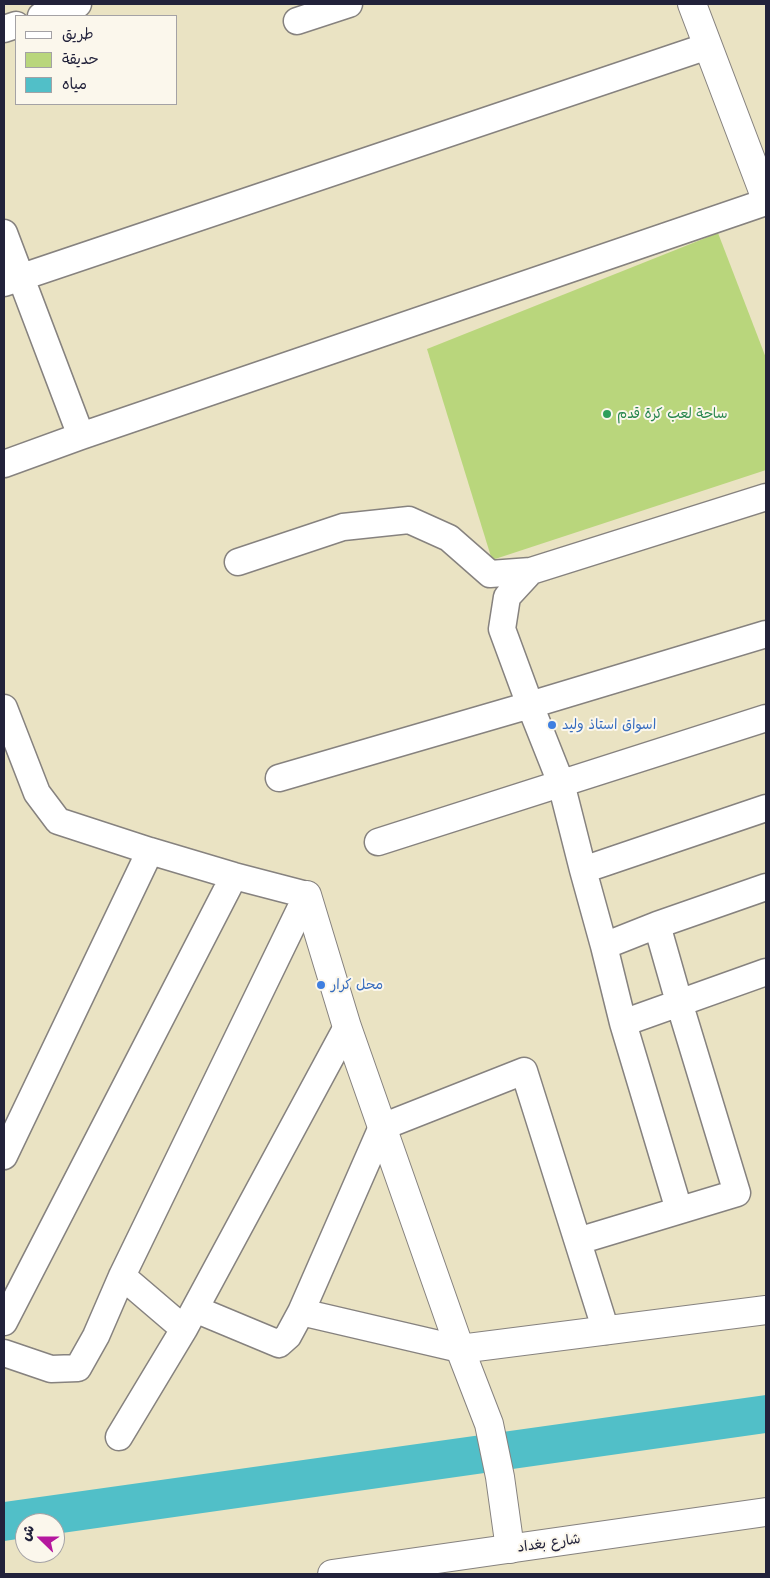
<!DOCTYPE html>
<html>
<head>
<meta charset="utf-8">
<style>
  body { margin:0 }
  #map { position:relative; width:770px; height:1578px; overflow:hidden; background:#eae3c3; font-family:Mali,"Playpen Sans Arabic",sans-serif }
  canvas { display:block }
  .frame { position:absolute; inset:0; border:5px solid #22223b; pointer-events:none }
  .legend { position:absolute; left:15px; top:15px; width:162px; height:90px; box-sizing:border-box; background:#fbf7ec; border:1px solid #a4a2a5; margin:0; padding:6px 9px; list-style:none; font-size:15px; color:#22223b }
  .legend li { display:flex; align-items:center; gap:10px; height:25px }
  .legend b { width:25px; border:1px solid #a4a2a5 }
  .north { position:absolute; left:15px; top:1513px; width:50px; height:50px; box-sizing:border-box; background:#fbf7ec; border:1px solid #a4a2a5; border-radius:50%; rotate:292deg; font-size:14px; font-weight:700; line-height:20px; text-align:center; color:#22223b }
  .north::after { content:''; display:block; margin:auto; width:18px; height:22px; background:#b5179e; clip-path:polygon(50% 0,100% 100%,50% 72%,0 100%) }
</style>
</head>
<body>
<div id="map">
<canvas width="770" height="1578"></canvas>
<div class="frame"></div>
<ul class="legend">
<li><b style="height:6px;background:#fff"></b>طريق</li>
<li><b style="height:14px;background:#b9d67c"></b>حديقة</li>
<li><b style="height:14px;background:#51bfc8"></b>مياه</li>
</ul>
<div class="north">ش</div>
</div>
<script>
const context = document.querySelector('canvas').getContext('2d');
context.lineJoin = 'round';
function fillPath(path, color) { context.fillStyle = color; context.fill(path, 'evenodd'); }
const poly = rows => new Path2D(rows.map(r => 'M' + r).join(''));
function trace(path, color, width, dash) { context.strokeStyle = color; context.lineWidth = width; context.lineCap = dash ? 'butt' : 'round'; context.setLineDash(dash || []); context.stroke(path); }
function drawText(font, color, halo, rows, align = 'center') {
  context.font = font + ' Mali,"Playpen Sans Arabic",sans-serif'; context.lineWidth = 4; context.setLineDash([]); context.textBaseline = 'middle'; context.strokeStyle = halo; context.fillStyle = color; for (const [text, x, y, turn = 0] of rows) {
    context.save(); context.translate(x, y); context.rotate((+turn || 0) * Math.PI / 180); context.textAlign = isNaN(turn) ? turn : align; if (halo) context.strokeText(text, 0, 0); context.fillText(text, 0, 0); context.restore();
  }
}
const green = poly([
  [718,233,766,358,766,470,492,560,427,349]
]);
const water = poly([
  [766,1395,766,1433,55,1534,55,1523,25,1523,25,1538,4,1541,4,1502]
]);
const street = poly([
  [41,16,78,4],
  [297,21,349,4],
  [4,29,16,25],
  [4,233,81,436],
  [4,283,708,46],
  [4,464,81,436,766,202],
  [238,562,343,527,409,520,449,538,490,574,531,571,766,497],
  [531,571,507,597,502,629,530,705,561,783,583,870,604,946,623,1023,679,1210],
  [4,708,37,793,58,821,150,851,234,876,307,895,122,1276,96,1336,78,1368,51,1369,4,1353],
  [279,778,530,705,766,634],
  [378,842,766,718],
  [583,870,766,808],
  [604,946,657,925,766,887],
  [623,1023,766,972],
  [4,1156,150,851],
  [578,1241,737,1193,679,1002,657,925],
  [122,1276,184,1329],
  [195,1309,279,1344,288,1336,301,1312,382,1127,524,1071,606,1331],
  [301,1312,460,1349],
  [4,1322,234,876],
  [119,1437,184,1329,347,1027]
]);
const secondary = poly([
  [692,4,766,199],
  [307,895,347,1027,460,1349,489,1424,500,1477,510,1549],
  [460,1349,766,1310]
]);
const highway = poly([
  [332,1574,766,1512]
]);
const markers = [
  [607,414,5,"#2e9e5b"],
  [552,725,5,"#3f7fe0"],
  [321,985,5,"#3f7fe0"]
];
const leisureNames = [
  ["ساحة لعب كرة قدم",617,414]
];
const shopNames = [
  ["اسواق استاذ وليد",562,725],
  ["محل كرار",331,985]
];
const streetNames = [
  ["شارع بغداد",549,1543,-8]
];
fillPath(green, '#b9d67c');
fillPath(water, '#51bfc8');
trace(street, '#86827f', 29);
trace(secondary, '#86827f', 30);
trace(highway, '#86827f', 30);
trace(street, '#fff', 26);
trace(secondary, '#fff', 28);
trace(highway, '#fff', 28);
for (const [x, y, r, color] of markers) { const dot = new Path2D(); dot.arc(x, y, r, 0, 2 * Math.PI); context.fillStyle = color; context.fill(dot); trace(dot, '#fbf7ec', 2); }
drawText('14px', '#27864d', '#fbf7ec', leisureNames, 'left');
drawText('14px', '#366cbe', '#fbf7ec', shopNames, 'left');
drawText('14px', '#22223b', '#fbf7ec', streetNames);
</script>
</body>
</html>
